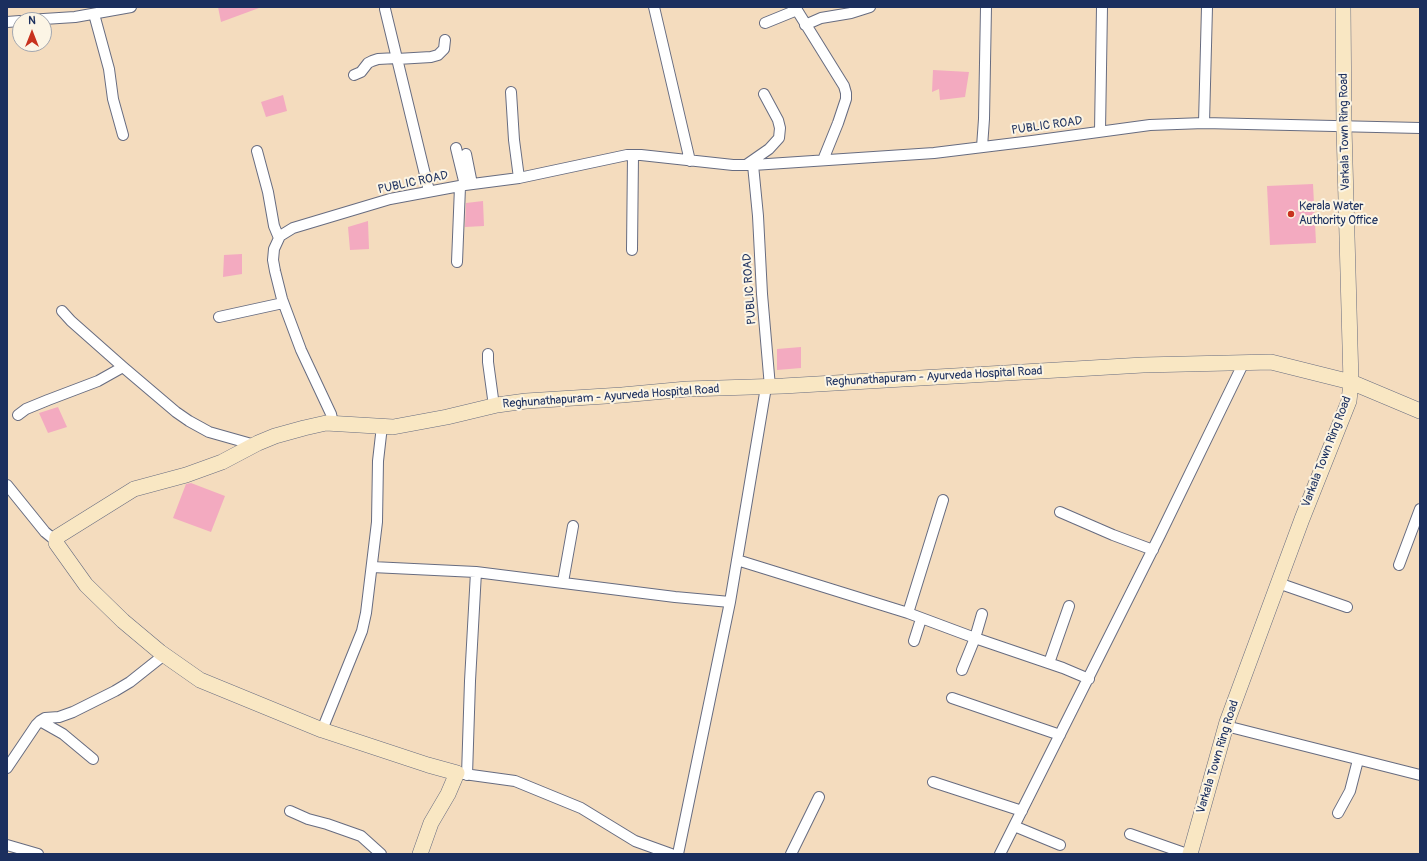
<!DOCTYPE html>
<html>
<head>
<meta charset="utf-8">
<style>
  body { margin:0 }
  #map { position:relative; width:1427px; height:861px; overflow:hidden; background:#f4dcbe; font-family:Pangolin,sans-serif }
  canvas { display:block }
  .frame { position:absolute; inset:0; border:8px solid #1b2f5e; pointer-events:none }
  .north { position:absolute; left:12px; top:12px; width:40px; height:40px; box-sizing:border-box; background:#fcf5e5; border:1px solid #a2a6af; border-radius:50%; rotate:0deg; font-size:11px; font-weight:700; line-height:16px; text-align:center; color:#1b2f5e }
  .north::after { content:''; display:block; margin:auto; width:14px; height:18px; background:#c8321e; clip-path:polygon(50% 0,100% 100%,50% 72%,0 100%) }
</style>
</head>
<body>
<div id="map">
<canvas width="1427" height="861"></canvas>
<div class="frame"></div>
<div class="north">N</div>
</div>
<script>
const context = document.querySelector('canvas').getContext('2d');
context.lineJoin = 'round';
function fillPath(path, color) { context.fillStyle = color; context.fill(path, 'evenodd'); }
const poly = rows => new Path2D(rows.map(r => 'M' + r).join(''));
function trace(path, color, width, dash) { context.strokeStyle = color; context.lineWidth = width; context.lineCap = dash ? 'butt' : 'round'; context.setLineDash(dash || []); context.stroke(path); }
function drawText(font, color, halo, rows, align = 'center') {
  context.font = font + ' Pangolin,sans-serif'; context.lineWidth = 4; context.setLineDash([]); context.textBaseline = 'middle'; context.strokeStyle = halo; context.fillStyle = color; for (const [text, x, y, turn = 0] of rows) {
    context.save(); context.translate(x, y); context.rotate((+turn || 0) * Math.PI / 180); context.textAlign = isNaN(turn) ? turn : align; if (halo) context.strokeText(text, 0, 0); context.fillText(text, 0, 0); context.restore();
  }
}
const building = poly([
  [218,7,259,7,259,8,221,22],
  [933,70,969,72,965,97,940,100,939,89,932,92],
  [283,95,287,111,266,117,261,102],
  [1313,184,1316,243,1270,245,1267,186],
  [483,201,484,226,465,227,466,203],
  [368,221,369,249,350,250,348,227],
  [242,254,242,274,223,277,224,255],
  [801,347,801,368,777,370,777,349],
  [58,407,67,427,48,433,39,413],
  [191,483,225,496,211,532,173,518,186,484]
]);
const street = poly([
  [654,7,690,161],
  [795,7,844,86,846,93,846,99,838,123,823,160],
  [385,9,429,191],
  [94,14,109,69,113,99,123,135],
  [28,20,75,17,131,7],
  [7,22,20,21],
  [765,23,797,10],
  [805,25,821,18,851,13,870,7],
  [397,59,431,57,438,55,444,49,445,40],
  [354,75,361,72,368,63,372,61,378,59,397,58],
  [511,92,514,140,519,178],
  [1204,123,1207,7],
  [1100,131,1102,7],
  [982,147,984,119,986,7],
  [456,148,465,185],
  [257,151,268,192,274,226,279,238],
  [466,154,472,184],
  [746,165,769,149,779,138,780,128,778,120,764,94],
  [753,165,758,216,762,294,770,387],
  [632,250,633,155],
  [457,262,460,187],
  [62,311,71,321,123,367,176,412,189,421,209,432,255,445],
  [219,317,283,303],
  [488,354,488,362,494,406],
  [18,415,26,409,48,400,98,381,123,367],
  [333,423,331,414,301,350,282,299,275,271,273,260,274,249,280,236,293,228,390,199,465,185,519,178,627,155,641,155,733,165,753,165,934,153,1032,141,1150,125,1204,123,1420,128],
  [7,485,45,532,56,541],
  [1060,512,1113,535,1153,550],
  [737,560,908,613,975,638,1063,668,1089,679],
  [1399,565,1420,509],
  [372,567,476,572,675,597,730,602],
  [563,582,573,526],
  [1278,583,1347,607],
  [908,613,943,500],
  [914,641,921,619],
  [1049,663,1069,606],
  [962,670,975,638,982,614],
  [952,698,1060,735],
  [40,721,63,734,93,759],
  [1226,726,1420,775],
  [322,730,362,631,366,613,377,522,378,461,382,426],
  [7,768,36,725,40,721,45,718,59,717,73,712,115,691,130,682,164,655],
  [457,773,515,781,581,808,635,841,671,854],
  [467,775,470,681,476,572],
  [933,782,1022,811],
  [290,811,308,819,327,824,361,836,381,854],
  [1338,813,1350,791,1358,760],
  [1014,826,1060,845],
  [1130,834,1187,854],
  [7,845,38,854],
  [678,854,730,602,766,387],
  [791,854,819,797],
  [1000,854,1160,535,1244,362]
]);
const secondary = poly([
  [420,854,431,823,448,794,457,773,428,765,322,730,200,680,160,652,123,621,86,585,56,543,57,537,134,489,186,475,222,462,258,443,275,436,304,428,326,423,393,427,447,417,497,405,526,401,622,395,687,389,783,386,1143,365,1271,362,1351,382,1420,411],
  [1190,854,1227,722,1302,519,1349,401,1351,382,1344,127,1343,7]
]);
const markers = [
  [1291,214,4,"#c8321e"]
];
const streetNames = [
  ["PUBLIC ROAD",1047,126,-8],
  ["Varkala Town Ring Road",1345,132,-91],
  ["PUBLIC ROAD",413,183,-12],
  ["PUBLIC ROAD",750,289,-94],
  ["Reghunathapuram - Ayurveda Hospital Road",934,377,-3],
  ["Reghunathapuram - Ayurveda Hospital Road",611,397,-4],
  ["Varkala Town Ring Road",1327,452,-69],
  ["Varkala Town Ring Road",1218,757,-73]
];
const poiNames = [
  ["Kerala Water",1299,207],
  ["Authority Office",1299,221]
];
fillPath(building, '#f3aac0');
trace(street, '#676c80', 12);
trace(secondary, '#676c80', 16);
trace(street, '#fff', 10);
trace(secondary, '#f9e7c3', 15);
for (const [x, y, r, color] of markers) { const dot = new Path2D(); dot.arc(x, y, r, 0, 2 * Math.PI); context.fillStyle = color; context.fill(dot); trace(dot, '#fcf5e5', 1.5); }
drawText('12px', '#1b2f5e', '#fcf5e5', streetNames);
drawText('12px', '#1b2f5e', '#fcf5e5', poiNames, 'left');
</script>
</body>
</html>
